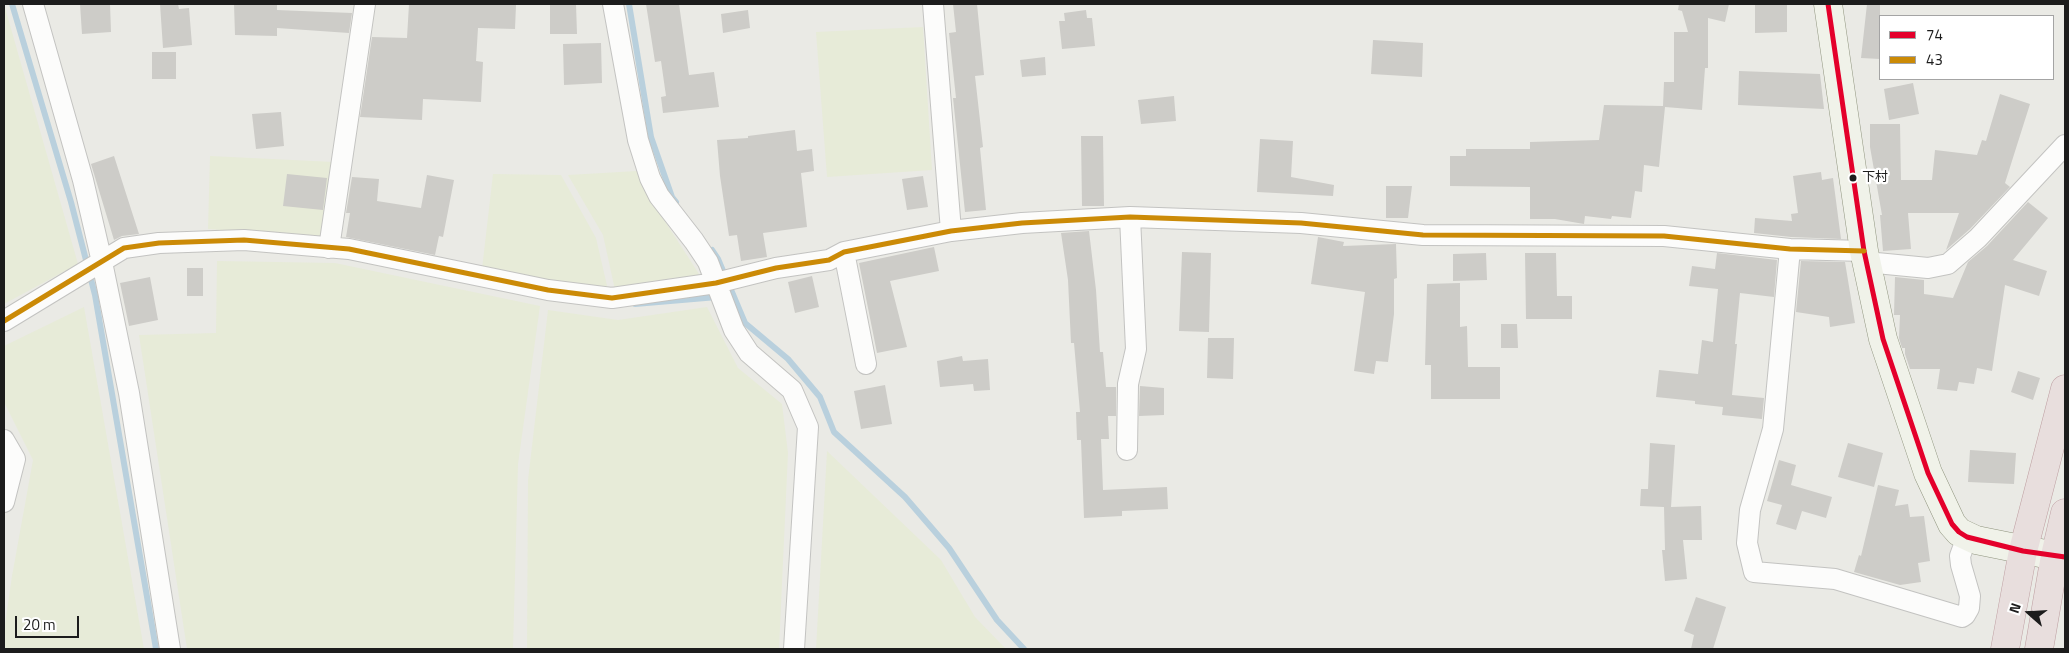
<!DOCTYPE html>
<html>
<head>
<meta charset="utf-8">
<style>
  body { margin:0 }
  #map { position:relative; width:2069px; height:653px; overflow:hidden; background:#eaeae5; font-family:"Titillium Web",sans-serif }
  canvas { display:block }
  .frame { position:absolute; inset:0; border:5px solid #1c1c1c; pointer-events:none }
  .legend { position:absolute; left:1879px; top:15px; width:175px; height:65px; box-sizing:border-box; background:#fff; border:1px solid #a4a4a4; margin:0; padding:6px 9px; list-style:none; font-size:15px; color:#1c1c1c }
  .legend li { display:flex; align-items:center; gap:10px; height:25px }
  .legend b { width:25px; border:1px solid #a4a4a4 }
  .north { position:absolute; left:2004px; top:588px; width:50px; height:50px; -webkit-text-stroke:4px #fff; paint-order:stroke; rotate:289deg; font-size:14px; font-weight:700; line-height:20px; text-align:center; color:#1c1c1c }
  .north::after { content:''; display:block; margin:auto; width:18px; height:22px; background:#1c1c1c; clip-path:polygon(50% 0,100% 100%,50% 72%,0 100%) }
  .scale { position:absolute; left:15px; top:616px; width:64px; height:22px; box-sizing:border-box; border:2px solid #1c1c1c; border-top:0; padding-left:6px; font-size:15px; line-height:18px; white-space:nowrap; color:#1c1c1c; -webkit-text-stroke:4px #fff; paint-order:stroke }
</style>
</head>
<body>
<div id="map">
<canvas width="2069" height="653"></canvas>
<div class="frame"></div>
<ul class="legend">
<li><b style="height:6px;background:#e4002b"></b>74</li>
<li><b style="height:6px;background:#cb8a06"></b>43</li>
</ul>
<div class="north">N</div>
<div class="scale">20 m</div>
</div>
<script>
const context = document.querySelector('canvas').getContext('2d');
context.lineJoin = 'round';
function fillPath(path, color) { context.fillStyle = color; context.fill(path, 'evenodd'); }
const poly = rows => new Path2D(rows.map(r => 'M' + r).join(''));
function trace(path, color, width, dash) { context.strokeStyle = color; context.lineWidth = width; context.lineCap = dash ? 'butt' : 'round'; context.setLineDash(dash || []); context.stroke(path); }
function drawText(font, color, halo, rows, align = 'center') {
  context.font = font + ' "Titillium Web","Noto Sans JP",sans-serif'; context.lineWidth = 4.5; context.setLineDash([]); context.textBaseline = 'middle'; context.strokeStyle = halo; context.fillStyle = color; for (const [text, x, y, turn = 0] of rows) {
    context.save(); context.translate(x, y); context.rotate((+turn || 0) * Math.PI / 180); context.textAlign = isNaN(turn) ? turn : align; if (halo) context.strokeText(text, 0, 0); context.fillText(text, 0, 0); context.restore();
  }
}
const farmland = poly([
  [4,4,78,264,4,304],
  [923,27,932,170,827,177,816,32],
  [210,156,334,162,323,238,208,229],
  [637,171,655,206,701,277,672,278,615,290,603,235,568,175],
  [493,174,561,175,596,238,608,290,482,269],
  [217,261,335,263,540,306,518,464,513,649,187,649,139,335,216,333],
  [84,307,144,649,4,649,4,631,12,576,33,460,4,402,4,346],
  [707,307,738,368,782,404,788,453,779,649,527,649,528,480,548,310,618,320],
  [827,451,941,560,975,617,1006,649,816,649]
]);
const stream = poly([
  [12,4,71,202,95,295,156,649],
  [629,4,651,137,672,197,676,202],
  [712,250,718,259,745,323,788,359,820,397,834,432,905,497,949,548,997,620,1024,649],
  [635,304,717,297]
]);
const building = poly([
  [80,4,110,4,111,32,82,34],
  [160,4,178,4,179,9,189,8,192,45,163,48],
  [234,4,277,4,277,10,352,13,349,33,277,28,277,36,235,35],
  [409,4,516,5,515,29,478,28,476,61,483,62,481,102,423,99,422,120,360,117,372,37,407,38],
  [550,4,576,4,577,34,550,34],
  [646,4,679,4,689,75,714,72,719,107,663,113,661,97,666,96,661,61,655,62],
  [953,4,977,4,984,75,975,76,983,147,980,148,986,210,965,212,953,98,956,98,949,33,956,32],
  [1679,4,1729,4,1725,22,1708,18,1708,68,1705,68,1702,110,1665,107,1659,167,1644,165,1642,192,1635,191,1631,218,1612,216,1611,219,1585,216,1584,224,1555,219,1530,219,1530,187,1450,186,1450,156,1466,156,1466,149,1530,149,1530,142,1599,140,1604,105,1663,106,1664,82,1674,82,1674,32,1688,32,1682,11,1678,10],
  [1755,4,1787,4,1787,32,1755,33],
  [1867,4,1880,4,1880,59,1861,58],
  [748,10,750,28,723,33,721,14],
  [1086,10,1087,18,1092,18,1095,46,1062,49,1059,21,1065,21,1064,13],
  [1373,40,1423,43,1422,77,1371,74],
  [601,43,602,83,564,85,563,44],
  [152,52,176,52,176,79,152,79],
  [1045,57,1046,75,1022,77,1020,60],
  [1739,71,1820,74,1824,109,1738,105],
  [1913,83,1919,114,1889,120,1884,89],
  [2000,94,2030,104,2005,183,2010,187,1970,229,1946,250,1959,213,1908,213,1911,249,1883,251,1880,215,1882,215,1870,147,1870,124,1900,124,1901,180,1932,180,1935,150,1977,155,1982,140,1986,141],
  [1174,96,1176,121,1141,124,1138,100],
  [281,112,284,146,256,149,252,114],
  [795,130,797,151,812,149,814,171,801,173,807,227,763,233,767,257,741,261,737,235,729,236,720,176,717,140,748,138,748,136],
  [1081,136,1103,136,1104,206,1082,206],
  [1260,139,1293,141,1291,177,1334,185,1333,196,1257,192],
  [114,156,139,234,122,236,114,240,91,164],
  [1821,172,1822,180,1833,178,1841,239,1791,237,1754,233,1755,218,1792,221,1791,214,1798,213,1793,176],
  [287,174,327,178,323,210,283,206],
  [427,175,454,180,443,237,439,236,435,255,346,237,350,213,346,213,352,177,379,179,377,201,421,208],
  [923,176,928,207,907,210,902,179],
  [1386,186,1412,186,1408,218,1386,218],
  [2028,202,2048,218,2013,260,2047,271,2039,296,2005,285,1992,371,1977,368,1974,384,1959,382,1957,391,1937,389,1940,369,1910,369,1905,354,1905,348,1902,348,1899,338,1900,315,1894,315,1895,277,1924,280,1924,294,1953,298,1968,262,1987,246],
  [1089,231,1096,290,1100,352,1103,352,1106,387,1116,387,1116,416,1108,416,1109,439,1101,439,1103,490,1167,487,1168,509,1122,511,1122,516,1084,518,1081,440,1077,440,1076,412,1080,412,1074,343,1071,343,1068,280,1061,233],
  [1318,237,1344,242,1343,246,1396,244,1397,278,1394,279,1394,314,1388,362,1376,361,1374,374,1354,371,1365,292,1311,284],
  [934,247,939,271,890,281,907,347,877,353,859,263],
  [1182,252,1211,253,1209,332,1179,331],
  [1486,253,1487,280,1453,281,1453,254],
  [1525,253,1556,253,1557,296,1572,296,1572,319,1526,319],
  [1717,253,1777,260,1774,297,1740,293,1735,344,1737,344,1732,395,1764,398,1762,419,1722,415,1723,407,1695,404,1695,401,1656,397,1659,370,1698,374,1702,340,1713,342,1718,289,1689,286,1692,266,1715,269],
  [1801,261,1845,262,1855,323,1830,327,1829,317,1796,312],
  [187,268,203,268,203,296,187,296],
  [812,276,819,307,795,313,788,282],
  [150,277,158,320,129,326,120,283],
  [1460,283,1460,327,1467,326,1468,367,1500,367,1500,399,1431,399,1431,365,1425,365,1427,284],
  [1501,324,1517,324,1518,348,1501,348],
  [1208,338,1234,338,1233,379,1207,378],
  [962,356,963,361,988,359,990,390,974,391,973,384,940,387,937,361],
  [2018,371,2040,378,2033,400,2011,392],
  [885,385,892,424,861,429,854,391],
  [1140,386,1164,388,1164,415,1139,416],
  [1650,443,1675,445,1671,507,1701,506,1702,540,1683,540,1687,579,1665,581,1662,550,1665,550,1664,507,1640,506,1641,489,1648,489],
  [1848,443,1883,453,1874,487,1838,477],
  [1970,450,2016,453,2014,484,1968,482],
  [1779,460,1796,465,1791,485,1832,497,1826,518,1802,511,1796,530,1776,524,1782,505,1767,501],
  [1878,485,1899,490,1895,506,1908,504,1910,517,1924,516,1930,561,1918,563,1921,582,1900,585,1854,572,1859,555,1861,556],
  [1696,597,1726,607,1713,649,1691,649,1694,635,1684,631]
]);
const street = poly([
  [33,4,83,180,102,262,129,393,170,649],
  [613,4,638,140,650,178,659,196,694,241,708,262,734,330,749,353,792,390,808,427,794,649],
  [933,4,951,231],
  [329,248,365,4],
  [1790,249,1773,429,1750,510,1747,543,1754,572,1835,579,1962,617,1965,615,1969,608,1970,596,1961,565,1960,556,1967,537],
  [844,252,866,364],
  [1866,262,1928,268,1948,264,1978,238,2065,145],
  [4,321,124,248,159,243,244,240,349,249,548,290,612,298,716,283,776,268,829,260,844,252,951,231,1022,223,1130,217,1301,223,1423,235,1664,236,1790,249,1864,251],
  [4,440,15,459,4,502],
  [1127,450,1128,384,1136,349,1130,217]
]);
const secondary = poly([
  [1828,4,1864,251,1883,339,1928,473,1952,524,1959,532,1976,540,2055,556]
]);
const highway = poly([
  [2005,649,2023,551,2065,389],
  [2039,649,2055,556,2065,513]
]);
const bus1 = poly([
  [1828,4,1864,251,1883,339,1928,473,1952,524,1959,532,1967,537,2023,551,2065,557]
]);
const bus2 = poly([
  [4,321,124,248,159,243,244,240,349,249,548,290,612,298,716,283,776,268,829,260,844,252,951,231,1022,223,1130,217,1301,223,1423,235,1664,236,1790,249,1864,251]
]);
const markers = [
  [1853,178,4.5,"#1c1c1c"]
];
const busNames = [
  ["下村",1862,178]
];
fillPath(farmland, '#e7ebd8');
trace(stream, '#b9d0dd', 6);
fillPath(building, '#cdccc8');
trace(street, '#c3c3c1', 22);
trace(secondary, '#8f947e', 29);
trace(highway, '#be9fa2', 29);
trace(street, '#fcfcfb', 20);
trace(secondary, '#f0f2e9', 28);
trace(highway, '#e8dedd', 28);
trace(bus1, '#e4002b', 5);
trace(bus2, '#cb8a06', 5);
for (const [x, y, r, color] of markers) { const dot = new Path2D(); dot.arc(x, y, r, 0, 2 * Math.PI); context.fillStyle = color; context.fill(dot); trace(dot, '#fff', 2); }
drawText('13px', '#1c1c1c', '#fff', busNames, 'left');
</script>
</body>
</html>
